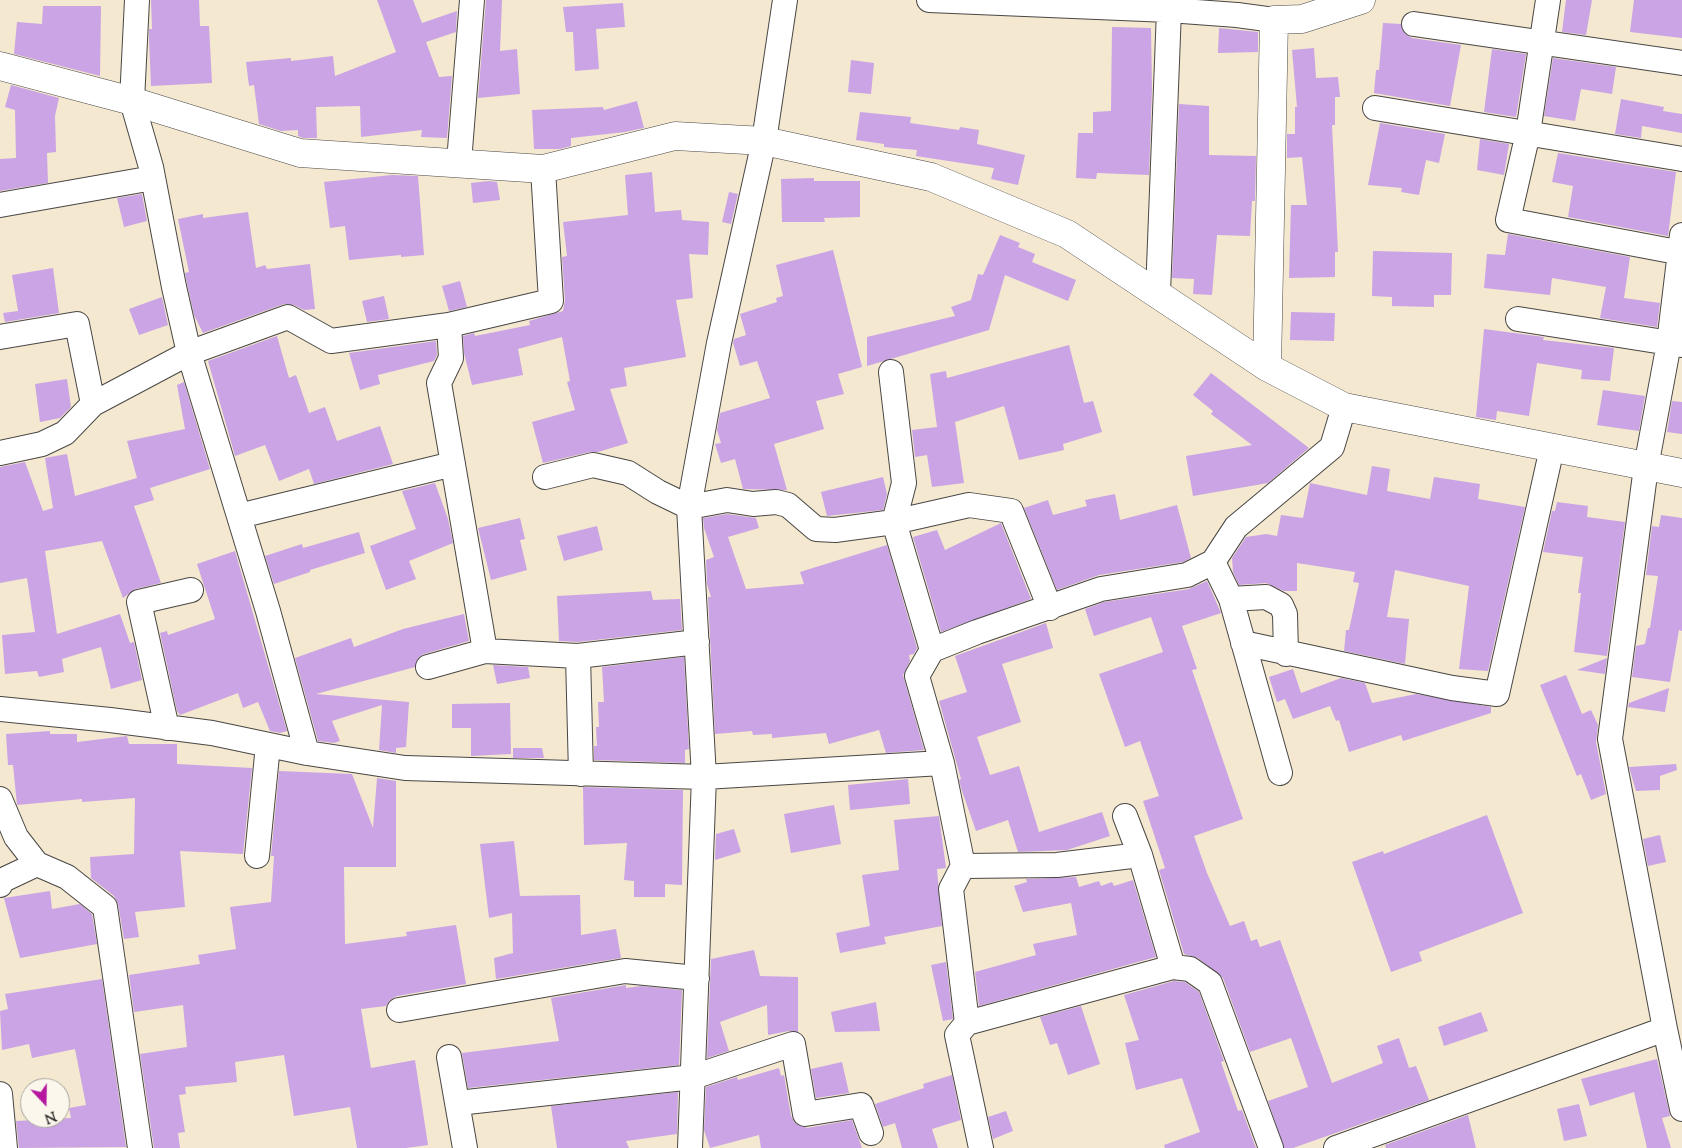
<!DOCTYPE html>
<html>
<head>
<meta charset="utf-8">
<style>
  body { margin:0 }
  #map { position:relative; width:1682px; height:1148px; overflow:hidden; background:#f4e8d0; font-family:"Sorts Mill Goudy",serif }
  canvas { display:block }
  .north { position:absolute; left:20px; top:1078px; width:50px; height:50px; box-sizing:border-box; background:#fbf7ec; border:1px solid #a8a59f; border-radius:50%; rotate:159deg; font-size:14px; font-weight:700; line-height:20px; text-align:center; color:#2b2b2b }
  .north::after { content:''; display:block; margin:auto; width:18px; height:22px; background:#b5179e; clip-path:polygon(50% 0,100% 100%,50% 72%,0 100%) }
</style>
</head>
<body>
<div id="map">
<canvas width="1682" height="1148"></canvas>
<div class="north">N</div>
</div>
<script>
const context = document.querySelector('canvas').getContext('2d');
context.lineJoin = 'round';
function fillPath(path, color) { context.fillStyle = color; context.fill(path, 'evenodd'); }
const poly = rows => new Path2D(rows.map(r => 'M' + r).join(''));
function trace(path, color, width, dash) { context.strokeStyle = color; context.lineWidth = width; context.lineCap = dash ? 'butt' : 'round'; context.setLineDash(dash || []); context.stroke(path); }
const building = poly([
  [151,0,199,0,200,26,209,26,212,83,151,86,149,38,149,29,152,29],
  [377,0,413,0,422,23,457,11,456,32,426,42,439,77,452,76,447,138,421,137,422,130,361,137,360,106,316,107,317,138,303,138,298,136,298,130,281,131,259,124,254,85,249,86,246,62,291,58,291,61,333,56,335,76,396,52],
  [486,0,502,0,500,51,517,49,520,94,478,98],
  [1566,0,1592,0,1586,35,1562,32],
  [1634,0,1682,0,1682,38,1630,32],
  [623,3,625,27,596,29,599,69,575,71,573,32,566,32,563,7],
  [43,6,101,6,100,76,14,54,17,22,42,24],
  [1383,23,1401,24,1405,34,1412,38,1461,45,1450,106,1374,93,1376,70,1379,70],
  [1112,27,1151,28,1152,89,1149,175,1097,173,1096,179,1076,178,1078,133,1093,133,1093,112,1111,111],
  [1219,28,1258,32,1258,52,1218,53],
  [1314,48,1316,78,1338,77,1340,97,1335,97,1335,125,1332,125,1338,252,1335,252,1335,277,1289,278,1291,205,1307,205,1302,157,1287,158,1287,134,1295,134,1295,107,1297,107,1292,50],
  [1492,49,1526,54,1516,117,1484,112],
  [1553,58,1616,67,1612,94,1581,89,1575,121,1544,116],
  [851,60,874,63,871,94,848,92],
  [11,85,59,98,55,116,56,152,47,153,48,183,0,191,0,159,16,158,15,110,5,107],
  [1621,99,1664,107,1663,111,1682,114,1682,133,1642,126,1641,138,1615,134],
  [637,101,644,128,625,132,571,138,571,146,560,149,534,149,532,110,603,107,604,110],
  [1179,104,1209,106,1209,155,1256,156,1255,201,1252,201,1250,236,1217,235,1212,295,1193,294,1194,279,1172,278],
  [860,112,911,117,910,123,959,130,960,127,979,130,977,144,1025,155,1018,185,991,179,994,168,916,156,917,150,884,147,884,144,856,140],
  [1380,123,1445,134,1439,163,1426,160,1419,195,1401,192,1402,188,1368,185],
  [1480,139,1509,144,1504,175,1477,170],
  [1558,153,1676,172,1668,236,1568,217,1573,186,1552,182],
  [652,172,655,212,681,210,682,220,709,222,708,255,689,254,693,298,676,300,686,357,624,368,627,386,610,389,628,443,598,452,590,452,543,463,532,422,575,410,567,382,570,381,562,337,518,349,523,375,472,385,464,353,463,336,474,333,475,336,530,325,529,321,563,311,565,300,562,257,567,256,563,222,628,215,625,175],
  [392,175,418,176,424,255,401,257,401,255,349,260,345,226,330,228,324,182],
  [814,178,814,181,860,181,860,217,824,218,825,222,782,222,781,179],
  [489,181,497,182,500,200,473,203,471,183],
  [729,192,738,194,731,224,722,222],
  [142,194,147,221,124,227,117,198],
  [248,212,256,268,265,265,267,269,310,264,315,309,304,310,294,305,284,304,203,333,194,315,187,284,185,273,189,272,178,219,203,214,203,218],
  [1508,234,1630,257,1624,298,1660,303,1657,327,1600,318,1606,287,1552,278,1550,295,1484,288,1487,254,1505,255],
  [1000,235,1020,243,1018,247,1035,254,1032,262,1076,280,1068,301,1005,275,989,330,867,366,867,337,955,316,951,307,971,300,978,274,983,275],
  [833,250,862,367,838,374,844,394,816,401,824,429,774,444,787,490,743,489,735,459,721,463,715,444,721,443,717,430,720,413,770,398,757,361,740,366,733,343,734,339,746,335,740,314,777,302,776,298,783,296,776,265],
  [1373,251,1452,253,1451,295,1434,295,1434,307,1392,306,1392,297,1372,296],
  [53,268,59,313,5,322,3,313,18,311,12,275],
  [460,281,467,307,449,311,442,286],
  [384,296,389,319,367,322,362,301],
  [162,297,168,325,139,335,129,309],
  [1291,312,1335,313,1334,341,1290,340],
  [1484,329,1544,337,1543,340,1614,348,1610,381,1581,379,1582,370,1537,363,1529,416,1497,411,1496,420,1476,417],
  [277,336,289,378,296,375,309,413,325,407,337,441,380,426,393,464,314,484,309,469,279,481,265,445,235,456,208,361],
  [436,341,437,355,434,361,378,375,380,384,360,390,349,353],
  [1069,345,1084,403,1093,401,1102,432,1063,444,1064,450,1019,460,1004,406,955,422,964,483,932,487,927,455,915,457,912,430,937,427,930,374,946,371,947,378],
  [1211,373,1309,448,1268,483,1193,496,1186,456,1252,445,1211,414,1213,411,1193,395],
  [67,379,71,407,60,418,40,422,35,384],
  [184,382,210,469,150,488,154,500,134,506,161,583,135,589,123,598,102,541,45,551,57,634,120,614,130,643,134,642,142,680,111,689,101,647,62,659,64,672,39,677,37,671,5,674,2,635,35,632,27,578,0,583,0,467,25,462,43,511,53,508,45,458,67,454,75,496,137,478,127,441,185,429,177,385],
  [1603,390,1645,396,1639,431,1597,425],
  [1672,401,1682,402,1682,434,1667,432],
  [1372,466,1390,469,1387,491,1430,499,1434,477,1480,484,1478,499,1525,507,1488,671,1459,669,1469,586,1395,570,1387,617,1409,619,1405,664,1344,651,1346,630,1349,630,1359,583,1353,582,1355,572,1297,563,1297,591,1284,591,1266,583,1239,585,1233,572,1232,558,1246,537,1266,534,1277,536,1281,515,1303,518,1310,483,1367,495],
  [883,477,887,494,883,510,827,516,821,492],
  [435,483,448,519,453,543,409,561,416,579,386,590,370,546,416,529,402,491],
  [1115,494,1120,520,1177,505,1191,558,1183,562,1099,575,1057,590,1024,508,1048,500,1053,515,1087,506,1085,500],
  [1557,502,1588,506,1587,517,1625,522,1607,656,1574,652,1581,593,1578,593,1583,557,1543,552,1552,511,1555,511],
  [727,514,756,518,759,528,728,537,746,589,804,584,800,572,887,545,917,648,914,654,909,655,910,661,903,675,924,750,886,753,879,730,829,744,826,733,772,738,772,734,753,735,752,731,715,734,708,597,711,597,707,584,706,560,714,557,704,528,703,518],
  [1661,515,1682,518,1682,631,1679,630,1670,682,1632,677,1636,646,1645,644,1648,628,1650,628,1658,576,1646,575,1652,526,1659,527],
  [520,518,525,539,520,540,527,570,491,580,478,528],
  [1001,523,1031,599,941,632,913,537,937,530,945,550],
  [597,526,603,550,564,561,557,536],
  [359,532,365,553,310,570,310,572,274,584,265,556,302,544,303,548],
  [235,551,287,731,280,733,270,731,258,702,243,708,238,693,180,715,177,711,160,633,167,631,168,635,215,619,197,564],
  [1207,581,1221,613,1182,626,1197,669,1192,670,1243,819,1194,836,1207,873,1230,926,1244,921,1251,941,1257,939,1260,947,1280,940,1332,1083,1383,1063,1377,1046,1399,1038,1409,1068,1416,1066,1429,1100,1293,1148,1284,1148,1268,1101,1308,1087,1291,1038,1250,1052,1223,978,1198,958,1184,954,1159,870,1165,868,1143,801,1159,796,1140,741,1125,747,1099,674,1163,652,1151,617,1094,636,1085,609,1104,602,1189,589],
  [651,591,653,600,680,599,682,630,578,642,559,641,557,596],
  [464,614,469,641,424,654,418,658,415,667,316,694,409,702,406,747,396,748,396,753,379,750,382,705,332,721,340,741,334,743,318,741,295,658,351,638,354,647,403,629],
  [1046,623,1053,648,1002,664,1021,722,977,737,990,775,1019,766,1039,832,1102,812,1110,836,1067,850,1018,852,1008,820,976,831,961,788,959,780,961,779,939,701,967,692,955,656],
  [684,657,689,749,685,750,685,763,594,760,594,746,597,746,596,727,599,727,598,702,604,702,602,667],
  [1607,658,1605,674,1577,670],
  [493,665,528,667,530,678,497,684],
  [1293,669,1301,693,1341,678,1365,683,1372,703,1416,694,1491,707,1491,713,1403,741,1401,735,1349,752,1339,720,1336,721,1330,706,1293,719,1285,699,1277,702,1269,677],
  [1566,675,1582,714,1591,710,1598,725,1596,742,1606,794,1591,800,1581,774,1577,776,1540,685],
  [1669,688,1665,712,1628,707,1629,703],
  [510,703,511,754,471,756,471,728,452,728,452,704],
  [50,731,50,734,77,734,77,742,127,736,129,744,177,744,177,764,252,768,243,854,180,851,185,907,135,912,139,937,124,939,118,904,114,896,91,878,90,857,134,854,135,798,82,802,82,799,17,805,13,765,8,765,6,734],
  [513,748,542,748,544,758,513,758],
  [1676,764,1677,770,1660,776,1660,790,1636,791,1629,767],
  [279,771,352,774,373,828,377,778,396,781,396,867,344,867,345,944,407,936,406,932,456,925,466,984,397,996,390,1000,386,1006,361,1009,371,1068,415,1060,428,1145,406,1148,357,1148,350,1107,294,1116,284,1055,235,1062,237,1082,185,1087,186,1094,179,1095,185,1132,178,1133,180,1148,154,1148,140,1054,187,1047,183,1005,134,1012,129,975,200,964,198,955,236,949,230,907,271,902,274,856,271,856],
  [908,779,910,804,850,810,848,785],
  [583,787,683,790,682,885,665,884,665,897,634,897,634,881,624,880,627,843,584,845],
  [834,805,841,844,791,853,784,814],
  [1487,815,1523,913,1419,952,1422,961,1391,972,1352,862,1383,851,1384,854],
  [939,816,946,868,937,869,942,926,884,937,886,944,840,953,836,933,870,926,862,875,899,870,894,820],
  [734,829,741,852,715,860,716,834],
  [1660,835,1666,862,1648,866,1643,839],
  [514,841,520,896,580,895,581,935,616,929,621,958,496,979,494,958,513,953,512,913,489,918,480,844],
  [1076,877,1079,887,1099,881,1101,886,1112,882,1114,886,1133,880,1156,957,979,1006,975,972,1036,955,1033,944,1077,935,1071,903,1023,912,1014,886,1027,882,1026,879],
  [50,891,52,909,80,904,92,914,97,944,20,958,4,898],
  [754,950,760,976,798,977,798,1032,789,1031,768,1035,767,1005,720,1022,729,1051,707,1058,711,959],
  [946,962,953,1019,943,1021,931,965],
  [102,979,126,1147,19,1148,16,1121,71,1118,69,1108,86,1105,75,1049,32,1058,29,1044,2,1050,0,1011,8,1009,5,994],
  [1174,981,1185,982,1199,992,1224,1061,1221,1062,1238,1111,1242,1110,1256,1148,1165,1148,1164,1145,1200,1132,1182,1078,1136,1090,1125,1043,1139,1040,1124,995],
  [626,985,626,988,641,986,682,990,679,1065,468,1088,462,1053,559,1041,551,998],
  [876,1002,880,1031,835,1032,831,1012],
  [1081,1006,1100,1064,1068,1075,1057,1043,1050,1045,1040,1017],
  [1481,1012,1488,1031,1444,1046,1438,1027],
  [1657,1059,1670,1116,1662,1118,1671,1148,1647,1148,1634,1092,1590,1106,1581,1079],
  [842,1062,849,1093,816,1098,811,1069],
  [779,1068,781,1076,784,1075,791,1116,795,1123,807,1128,852,1120,862,1148,761,1148,759,1135,710,1148,704,1130,706,1087,737,1077,738,1080],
  [952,1075,961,1120,932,1129,938,1148,902,1148,895,1123,883,1127,875,1104,924,1088,923,1084],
  [678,1092,677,1134,626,1141,629,1148,557,1148,551,1106],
  [1579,1104,1587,1136,1564,1141,1557,1109],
  [1006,1111,1013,1131,993,1139,988,1117],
  [1468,1115,1476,1148,1386,1148,1385,1145]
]);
const street = poly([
  [137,0,132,101,151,167,174,287,189,353,268,611,307,753],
  [929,0,1169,10,1237,15,1274,20],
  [1548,0,1528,133,1508,220,1682,253],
  [1414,24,1682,63],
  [1375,108,1682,159],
  [459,162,472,0],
  [0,205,153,178],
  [1158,293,1169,10],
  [1518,319,1682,345],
  [449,325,451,358,439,383,485,651],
  [0,337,77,324,93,404],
  [891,372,904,483,894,522,932,650],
  [0,453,42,444,65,433,93,404,189,353,288,317,331,341,449,325,551,301,543,169],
  [545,477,593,465,628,473,658,492,689,507,727,500,753,504,776,502,788,505,816,529,835,530,894,522,969,505,1011,511,1050,608],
  [239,516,453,464],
  [1213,562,1231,599,1266,597,1281,605,1285,614,1286,654],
  [1231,599,1280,773],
  [1243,643,1452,688,1497,694,1552,448],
  [578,656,697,642],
  [428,667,485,651,578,656,581,774],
  [0,709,110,720,212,733,307,753,405,768,704,777,942,763],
  [167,728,139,602,191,590],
  [0,799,16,837,37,864,67,877,105,907,140,1148],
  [1125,816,1140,855,1173,967,1190,969,1210,983,1271,1148],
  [257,856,268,745],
  [963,866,1057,865,1140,855],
  [0,885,1,881,37,864],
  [399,1010,625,971,697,978],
  [967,1023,1173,967],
  [1665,1029,1610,739,1646,467,1669,343,1682,235],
  [449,1057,465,1148],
  [0,1094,5,1148],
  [458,1103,693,1077,793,1044,805,1114,861,1105,871,1133],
  [690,1148,704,777,689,507,719,343,764,141,785,0],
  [981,1148,957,1035,967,1023,951,889,963,866,942,763,917,676,932,650,977,632,1101,589,1187,575,1213,562,1236,527,1332,447,1344,407],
  [1336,1148,1665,1029,1682,1109]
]);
const secondary = poly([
  [0,66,132,101,300,153,543,169,675,136,764,141,931,177,1067,234,1267,367,1344,407,1682,473],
  [1267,367,1274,20,1302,19,1361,0]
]);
fillPath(building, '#caa4e4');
trace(street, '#494744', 26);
trace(secondary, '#494744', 29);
trace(street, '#fff', 24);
trace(secondary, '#fff', 28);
</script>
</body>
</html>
